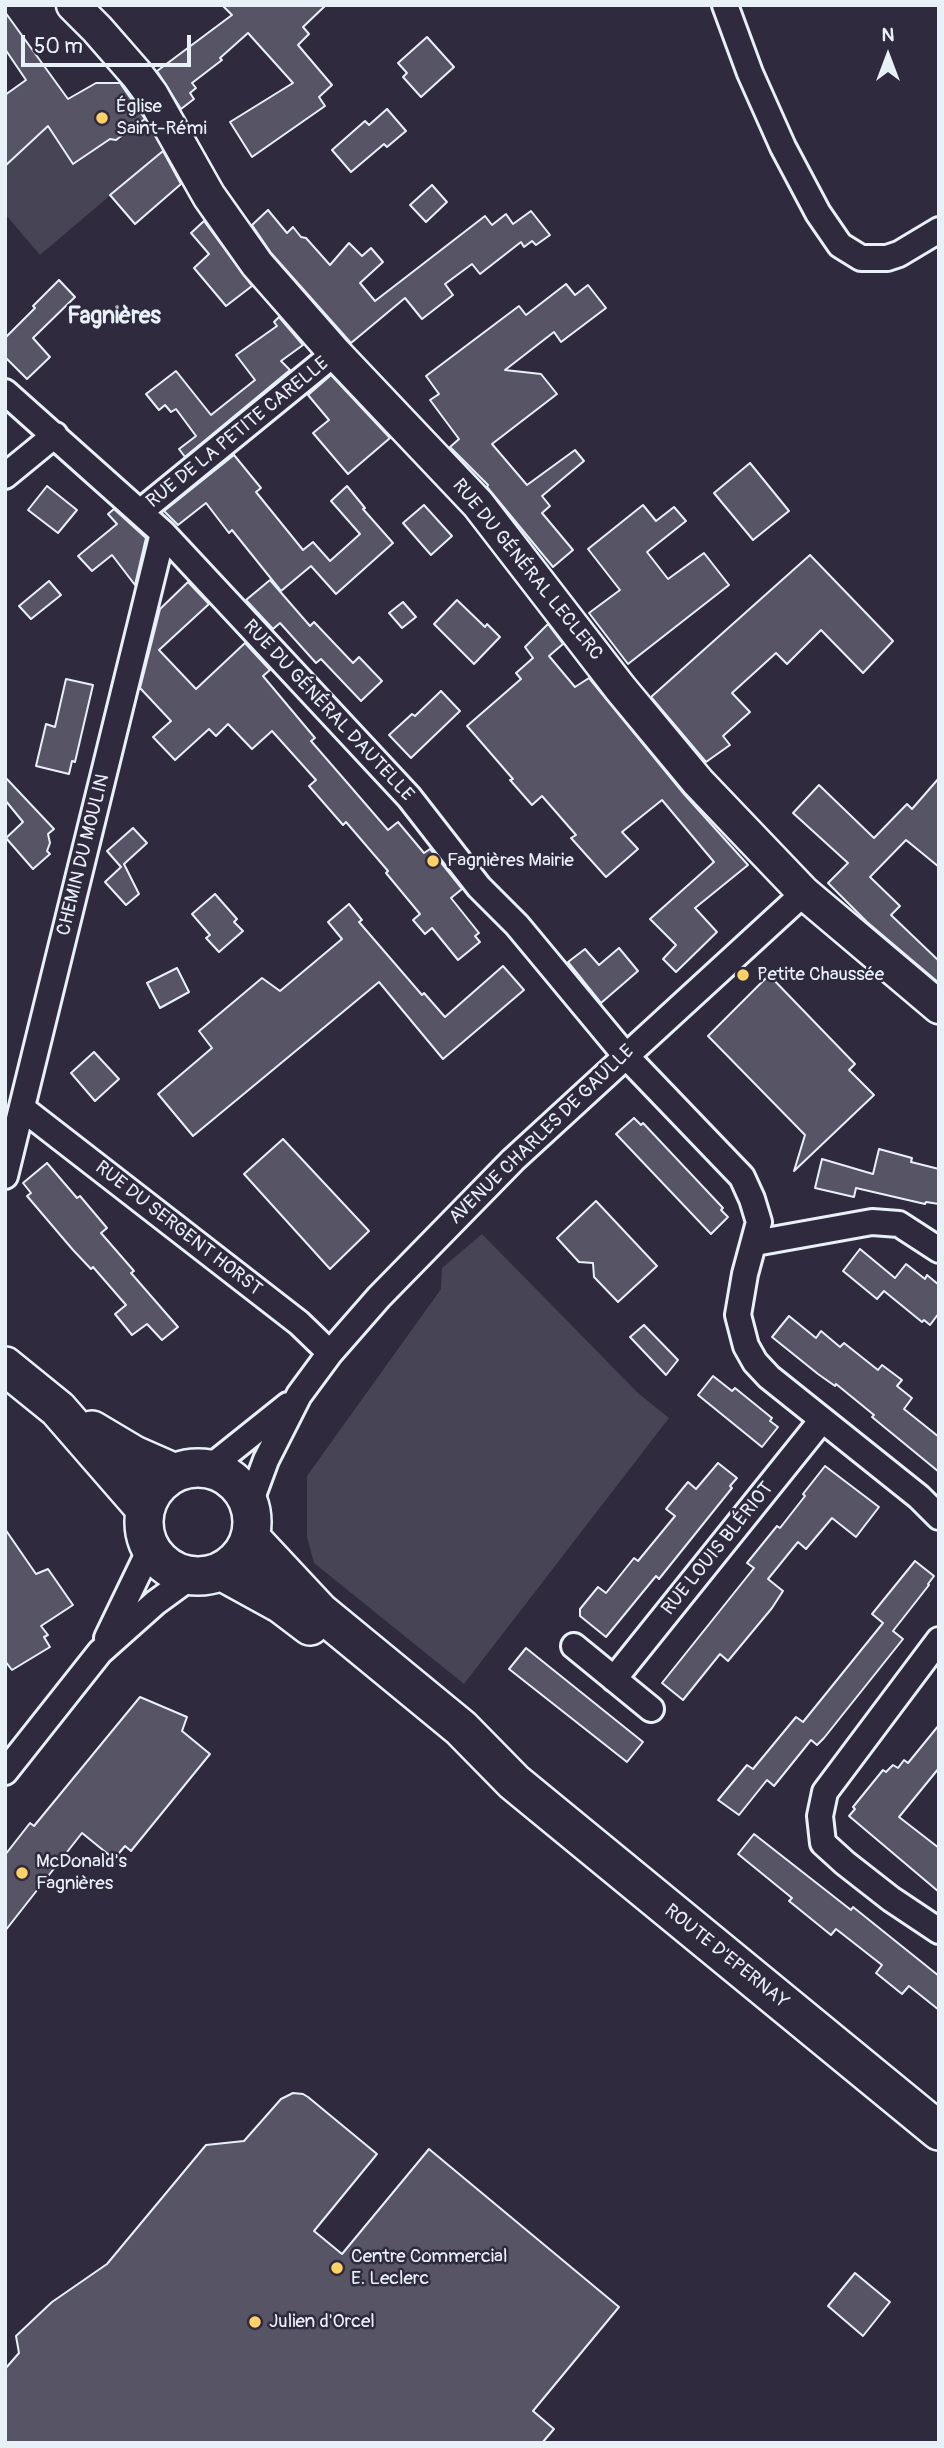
<!DOCTYPE html>
<html>
<head>
<meta charset="utf-8">
<style>
  body { margin:0 }
  #map { position:relative; width:944px; height:2448px; overflow:hidden; background:#2f2a3d; font-family:Pangolin,sans-serif }
  canvas { display:block }
  .frame { position:absolute; inset:0; border:7px solid #e8f1f8; pointer-events:none }
  .north { position:absolute; left:853px; top:21px; width:70px; height:70px; -webkit-text-stroke:5px #2f2a3d; paint-order:stroke; rotate:0deg; font-size:19px; font-weight:700; line-height:28px; text-align:center; color:#e8f1f8 }
  .north::after { content:''; display:block; margin:auto; width:24px; height:32px; background:#e8f1f8; clip-path:polygon(50% 0,100% 100%,50% 72%,0 100%) }
  .scale { position:absolute; left:21px; top:35px; width:170px; height:32px; box-sizing:border-box; border:4px solid #e8f1f8; border-top:0; padding-left:9px; font-size:21px; line-height:24px; white-space:nowrap; color:#e8f1f8; -webkit-text-stroke:5px #2f2a3d; paint-order:stroke }
</style>
</head>
<body>
<div id="map">
<canvas width="944" height="2448"></canvas>
<div class="frame"></div>
<div class="north">N</div>
<div class="scale">50 m</div>
</div>
<script>
const context = document.querySelector('canvas').getContext('2d');
context.lineJoin = 'round';
function fillPath(path, color) { context.fillStyle = color; context.fill(path, 'evenodd'); }
const poly = rows => new Path2D(rows.map(r => 'M' + r).join(''));
function trace(path, color, width, dash) { context.strokeStyle = color; context.lineWidth = width; context.lineCap = dash ? 'butt' : 'round'; context.setLineDash(dash || []); context.stroke(path); }
function drawText(font, color, halo, rows, align = 'center') {
  context.font = font + ' Pangolin,sans-serif'; context.lineWidth = 5; context.setLineDash([]); context.textBaseline = 'middle'; context.strokeStyle = halo; context.fillStyle = color; for (const [text, x, y, turn = 0] of rows) {
    context.save(); context.translate(x, y); context.rotate((+turn || 0) * Math.PI / 180); context.textAlign = isNaN(turn) ? turn : align; if (halo) context.strokeText(text, 0, 0); context.fillText(text, 0, 0); context.restore();
  }
}
const green = poly([
  [151,115,167,147,40,255,5,214,5,167,49,124,77,163,116,135,119,140,121,140,122,136,138,124,142,125,143,121],
  [482,1234,638,1393,669,1418,464,1684,314,1563,307,1537,307,1476,441,1289,442,1268]
]);
const building = poly([
  [222,5,326,5,303,27,309,34,298,45,332,85,319,97,325,106,252,157,230,122,293,83,248,33,220,58,222,60,192,83,196,88,190,93,194,99,181,109,157,71,232,15,222,5],
  [5,12,68,99,96,83,120,83,145,119,116,140,110,139,73,164,48,126,5,166,5,95,26,80,5,49,5,12],
  [427,37,454,67,421,97,403,77,407,73,398,63,427,37],
  [387,109,406,131,387,147,384,144,351,172,332,150,365,121,369,125,387,109],
  [163,151,181,184,135,224,110,195,163,151],
  [432,185,447,202,426,222,410,205,432,185],
  [268,210,287,233,293,227,301,237,306,238,330,265,349,243,362,256,371,248,383,262,360,283,375,301,485,216,492,225,506,214,513,224,531,211,550,235,536,245,532,241,524,247,521,242,480,274,472,264,445,284,453,295,422,319,405,298,351,343,271,253,252,225,268,210],
  [204,221,252,286,226,306,194,268,209,254,191,233,204,221],
  [59,280,75,297,33,338,50,357,27,379,5,357,5,338,35,308,33,306,59,280],
  [566,284,575,295,588,285,606,308,561,342,554,332,505,370,541,374,557,394,492,444,527,485,575,450,584,461,542,496,550,506,542,513,573,550,553,567,487,487,488,485,450,447,459,439,430,400,439,394,426,376,519,306,526,315,566,284],
  [279,317,303,345,281,361,290,370,185,457,179,449,196,436,176,409,171,412,165,405,159,410,146,394,176,371,211,415,255,380,236,355,277,326,274,322,279,317],
  [331,375,390,438,348,474,313,433,329,420,308,395,331,375],
  [234,455,261,488,256,492,303,550,313,542,330,561,360,534,331,501,347,486,365,508,363,509,393,543,336,594,311,566,281,591,232,530,229,533,206,503,178,525,164,511,234,455],
  [750,463,789,511,753,540,714,493,750,463],
  [47,486,77,510,58,533,28,510,47,486],
  [424,505,452,536,431,555,403,523,424,505],
  [643,505,656,521,674,507,686,521,647,552,668,579,704,553,729,585,628,664,589,613,620,590,588,549,643,505],
  [114,509,146,538,135,585,112,555,92,571,78,556,117,524,108,514,114,509],
  [810,555,893,641,863,673,821,630,787,664,776,653,732,693,750,712,723,736,730,745,706,762,651,697,810,555],
  [270,580,310,626,314,622,353,663,359,657,382,681,361,701,321,659,316,663,280,623,273,629,246,600,270,580],
  [49,581,61,595,31,619,19,606,49,581],
  [188,582,209,604,159,650,196,689,245,643,270,670,263,676,315,738,311,741,344,779,388,830,398,822,424,853,430,849,462,889,451,898,479,933,475,936,480,942,458,960,432,928,425,934,413,920,420,914,386,873,388,871,346,822,343,825,309,786,316,780,272,731,252,749,228,724,216,736,209,729,175,760,153,737,171,721,140,688,160,609,188,582],
  [457,600,485,627,487,624,500,637,474,664,434,624,457,600],
  [403,602,416,617,402,628,389,613,403,602],
  [548,624,563,644,549,656,575,687,589,678,684,794,748,865,695,908,717,932,676,972,663,959,676,945,650,919,714,862,662,800,622,832,638,849,606,877,571,838,576,835,542,796,532,805,510,780,513,779,467,726,521,679,516,673,533,658,525,647,548,624],
  [66,679,93,685,75,762,72,761,69,774,36,766,46,724,55,727,66,679],
  [441,691,460,711,411,758,389,735,412,714,415,716,441,691],
  [5,777,54,829,48,834,50,843,47,851,50,854,33,869,6,838,23,822,5,800,5,777],
  [939,778,939,867,906,840,870,877,900,906,891,915,939,961,939,983,867,922,828,883,848,863,793,813,819,785,874,838,907,804,912,809,939,778],
  [133,828,147,843,124,864,139,894,126,905,105,882,121,867,107,851,133,828],
  [215,894,237,919,234,922,243,931,219,952,206,938,210,935,192,914,215,894],
  [349,904,362,920,359,922,422,995,424,993,445,1017,503,966,524,990,443,1059,379,982,193,1136,158,1094,212,1048,199,1031,262,978,280,991,342,939,328,922,349,904],
  [619,948,638,971,601,1003,568,962,585,949,599,965,619,948],
  [177,968,189,992,160,1008,147,983,177,968],
  [769,975,855,1064,849,1070,874,1095,794,1171,805,1135,708,1036,769,975],
  [94,1052,119,1079,95,1101,71,1073,94,1052],
  [634,1118,641,1125,643,1123,723,1208,721,1210,728,1217,711,1234,616,1134,634,1118],
  [283,1139,369,1231,330,1269,244,1174,283,1139],
  [879,1149,912,1158,911,1162,939,1169,939,1204,926,1202,925,1204,856,1188,854,1197,815,1188,822,1159,873,1174,879,1149],
  [47,1163,77,1198,80,1196,107,1228,101,1233,134,1271,131,1273,178,1327,162,1340,147,1324,132,1335,115,1314,126,1305,93,1267,91,1269,73,1250,27,1196,31,1193,23,1183,47,1163],
  [596,1201,657,1266,618,1302,594,1277,593,1263,579,1262,557,1238,596,1201],
  [860,1249,895,1278,906,1264,925,1279,927,1275,939,1285,939,1313,930,1325,924,1320,922,1322,884,1291,877,1299,843,1271,860,1249],
  [789,1316,816,1338,821,1331,840,1347,844,1343,878,1370,882,1365,902,1380,897,1386,912,1398,904,1409,939,1437,939,1472,872,1417,874,1415,836,1384,835,1386,818,1374,772,1337,789,1316],
  [644,1325,678,1360,666,1375,630,1337,644,1325],
  [713,1376,732,1391,735,1388,772,1418,770,1421,778,1427,762,1447,698,1395,713,1376],
  [718,1463,737,1478,730,1486,732,1488,659,1579,656,1576,606,1637,580,1616,580,1609,598,1587,606,1593,634,1558,638,1561,675,1516,666,1509,688,1482,696,1489,718,1463],
  [825,1466,879,1507,856,1537,832,1518,806,1549,798,1542,768,1579,783,1591,772,1608,728,1661,720,1654,683,1700,662,1683,754,1568,747,1563,777,1526,780,1528,805,1496,803,1494,825,1466],
  [5,1529,36,1574,48,1569,73,1605,41,1626,48,1635,44,1637,50,1647,12,1670,5,1661,5,1529],
  [915,1561,934,1576,928,1584,929,1585,893,1631,903,1639,824,1738,817,1745,811,1740,774,1786,767,1780,739,1815,718,1800,747,1765,753,1769,796,1717,803,1722,883,1623,872,1614,915,1561],
  [526,1648,643,1742,627,1762,509,1669,526,1648],
  [140,1697,187,1717,182,1731,210,1754,131,1851,125,1846,114,1859,82,1833,5,1931,5,1855,30,1823,34,1826,140,1697],
  [939,1725,939,1768,899,1817,939,1848,939,1892,849,1816,855,1809,853,1807,883,1770,886,1772,893,1765,898,1768,904,1760,908,1763,939,1725],
  [754,1834,851,1910,853,1907,939,1976,939,2010,909,1986,902,1994,876,1973,882,1965,836,1929,831,1935,789,1901,792,1898,738,1854,754,1834],
  [293,2093,303,2094,308,2097,377,2154,314,2231,342,2254,429,2149,619,2307,533,2411,554,2429,542,2443,5,2443,5,2369,19,2353,16,2336,52,2302,107,2264,206,2145,244,2141,281,2099,293,2093],
  [855,2273,890,2302,863,2336,828,2306,855,2273]
]);
const minor = poly([
  [725,5,750,73,783,147,818,213,840,245,861,258,887,258,899,254,939,230],
  [5,392,163,533,409,797,479,887,517,925,625,1055,742,1177,752,1199,759,1222,745,1274,738,1315,746,1346,755,1362,769,1377,919,1497,939,1517],
  [5,476,55,435],
  [140,512,335,353],
  [22,1108,299,1323,330,1353],
  [5,1176,163,533],
  [755,1243,872,1222,899,1224,939,1250],
  [208,1469,288,1405],
  [249,1506,266,1460,299,1395,330,1353,379,1297,513,1160,804,893],
  [107,1638,150,1549],
  [939,1640,825,1792,820,1816,823,1843,845,1863,891,1899,939,1931],
  [574,1646,651,1709],
  [614,1679,822,1420],
  [5,1772,100,1652,155,1603,192,1576]
]);
const tertiary = poly([
  [73,5,97,29,138,76,152,95,209,196,257,264,335,353,478,504,620,688,698,782,804,893,939,1007]
]);
const secondary = poly([
  [5,1366,58,1409,145,1509],
  [92,1430,134,1455,175,1473],
  '144 1522a54 54 0 1 1 108 0a54 54 0 1 1-108 0Z',
  [250,1537,320,1612,461,1728,514,1782,939,2131],
  [221,1571,281,1604,310,1626]
]);
const markers = [
  [102,118,7,"#ffd166"],
  [433,861,7,"#ffd166"],
  [743,975,7,"#ffd166"],
  [22,1873,7,"#ffd166"],
  [337,2268,7,"#ffd166"],
  [255,2322,7,"#ffd166"]
];
const poiNames = [
  ["Église",116,107],
  ["Saint-Rémi",116,129],
  ["Fagnières Mairie",447,861],
  ["Petite Chaussée",757,975],
  ["McDonald's",36,1862],
  ["Fagnières",36,1884],
  ["Centre Commercial",351,2257],
  ["E. Leclerc",351,2279],
  ["Julien d'Orcel",269,2322]
];
const streetNames = [
  ["RUE DE LA PETITE CARELLE",238,433,-39],
  ["RUE DU GÉNÉRAL LECLERC",527,570,51],
  ["RUE DU GÉNÉRAL DAUTELLE",328,711,47],
  ["CHEMIN DU MOULIN",84,855,-76],
  ["AVENUE CHARLES DE GAULLE",542,1135,-44],
  ["RUE DU SERGENT HORST",178,1229,38],
  ["RUE LOUIS BLÉRIOT",718,1549,-51],
  ["ROUTE D'EPERNAY",726,1957,39]
];
const quarterNames = [
  ["Fagnières",114,317]
];
fillPath(green, '#464455');
fillPath(building, '#575565');
trace(building, '#e8f1f8', 2);
trace(minor, '#e8f1f8', 30);
trace(tertiary, '#e8f1f8', 37);
trace(secondary, '#e8f1f8', 42);
trace(minor, '#2f2a3d', 24);
trace(tertiary, '#2f2a3d', 32);
trace(secondary, '#2f2a3d', 37);
for (const [x, y, r, color] of markers) { const dot = new Path2D(); dot.arc(x, y, r, 0, 2 * Math.PI); context.fillStyle = color; context.fill(dot); trace(dot, '#2f2a3d', 2.5); }
drawText('19px', '#e8f1f8', '#2f2a3d', poiNames, 'left');
drawText('19px', '#e8f1f8', '#2f2a3d', streetNames);
drawText('bold 23px', '#e8f1f8', '#2f2a3d', quarterNames);
</script>
</body>
</html>
